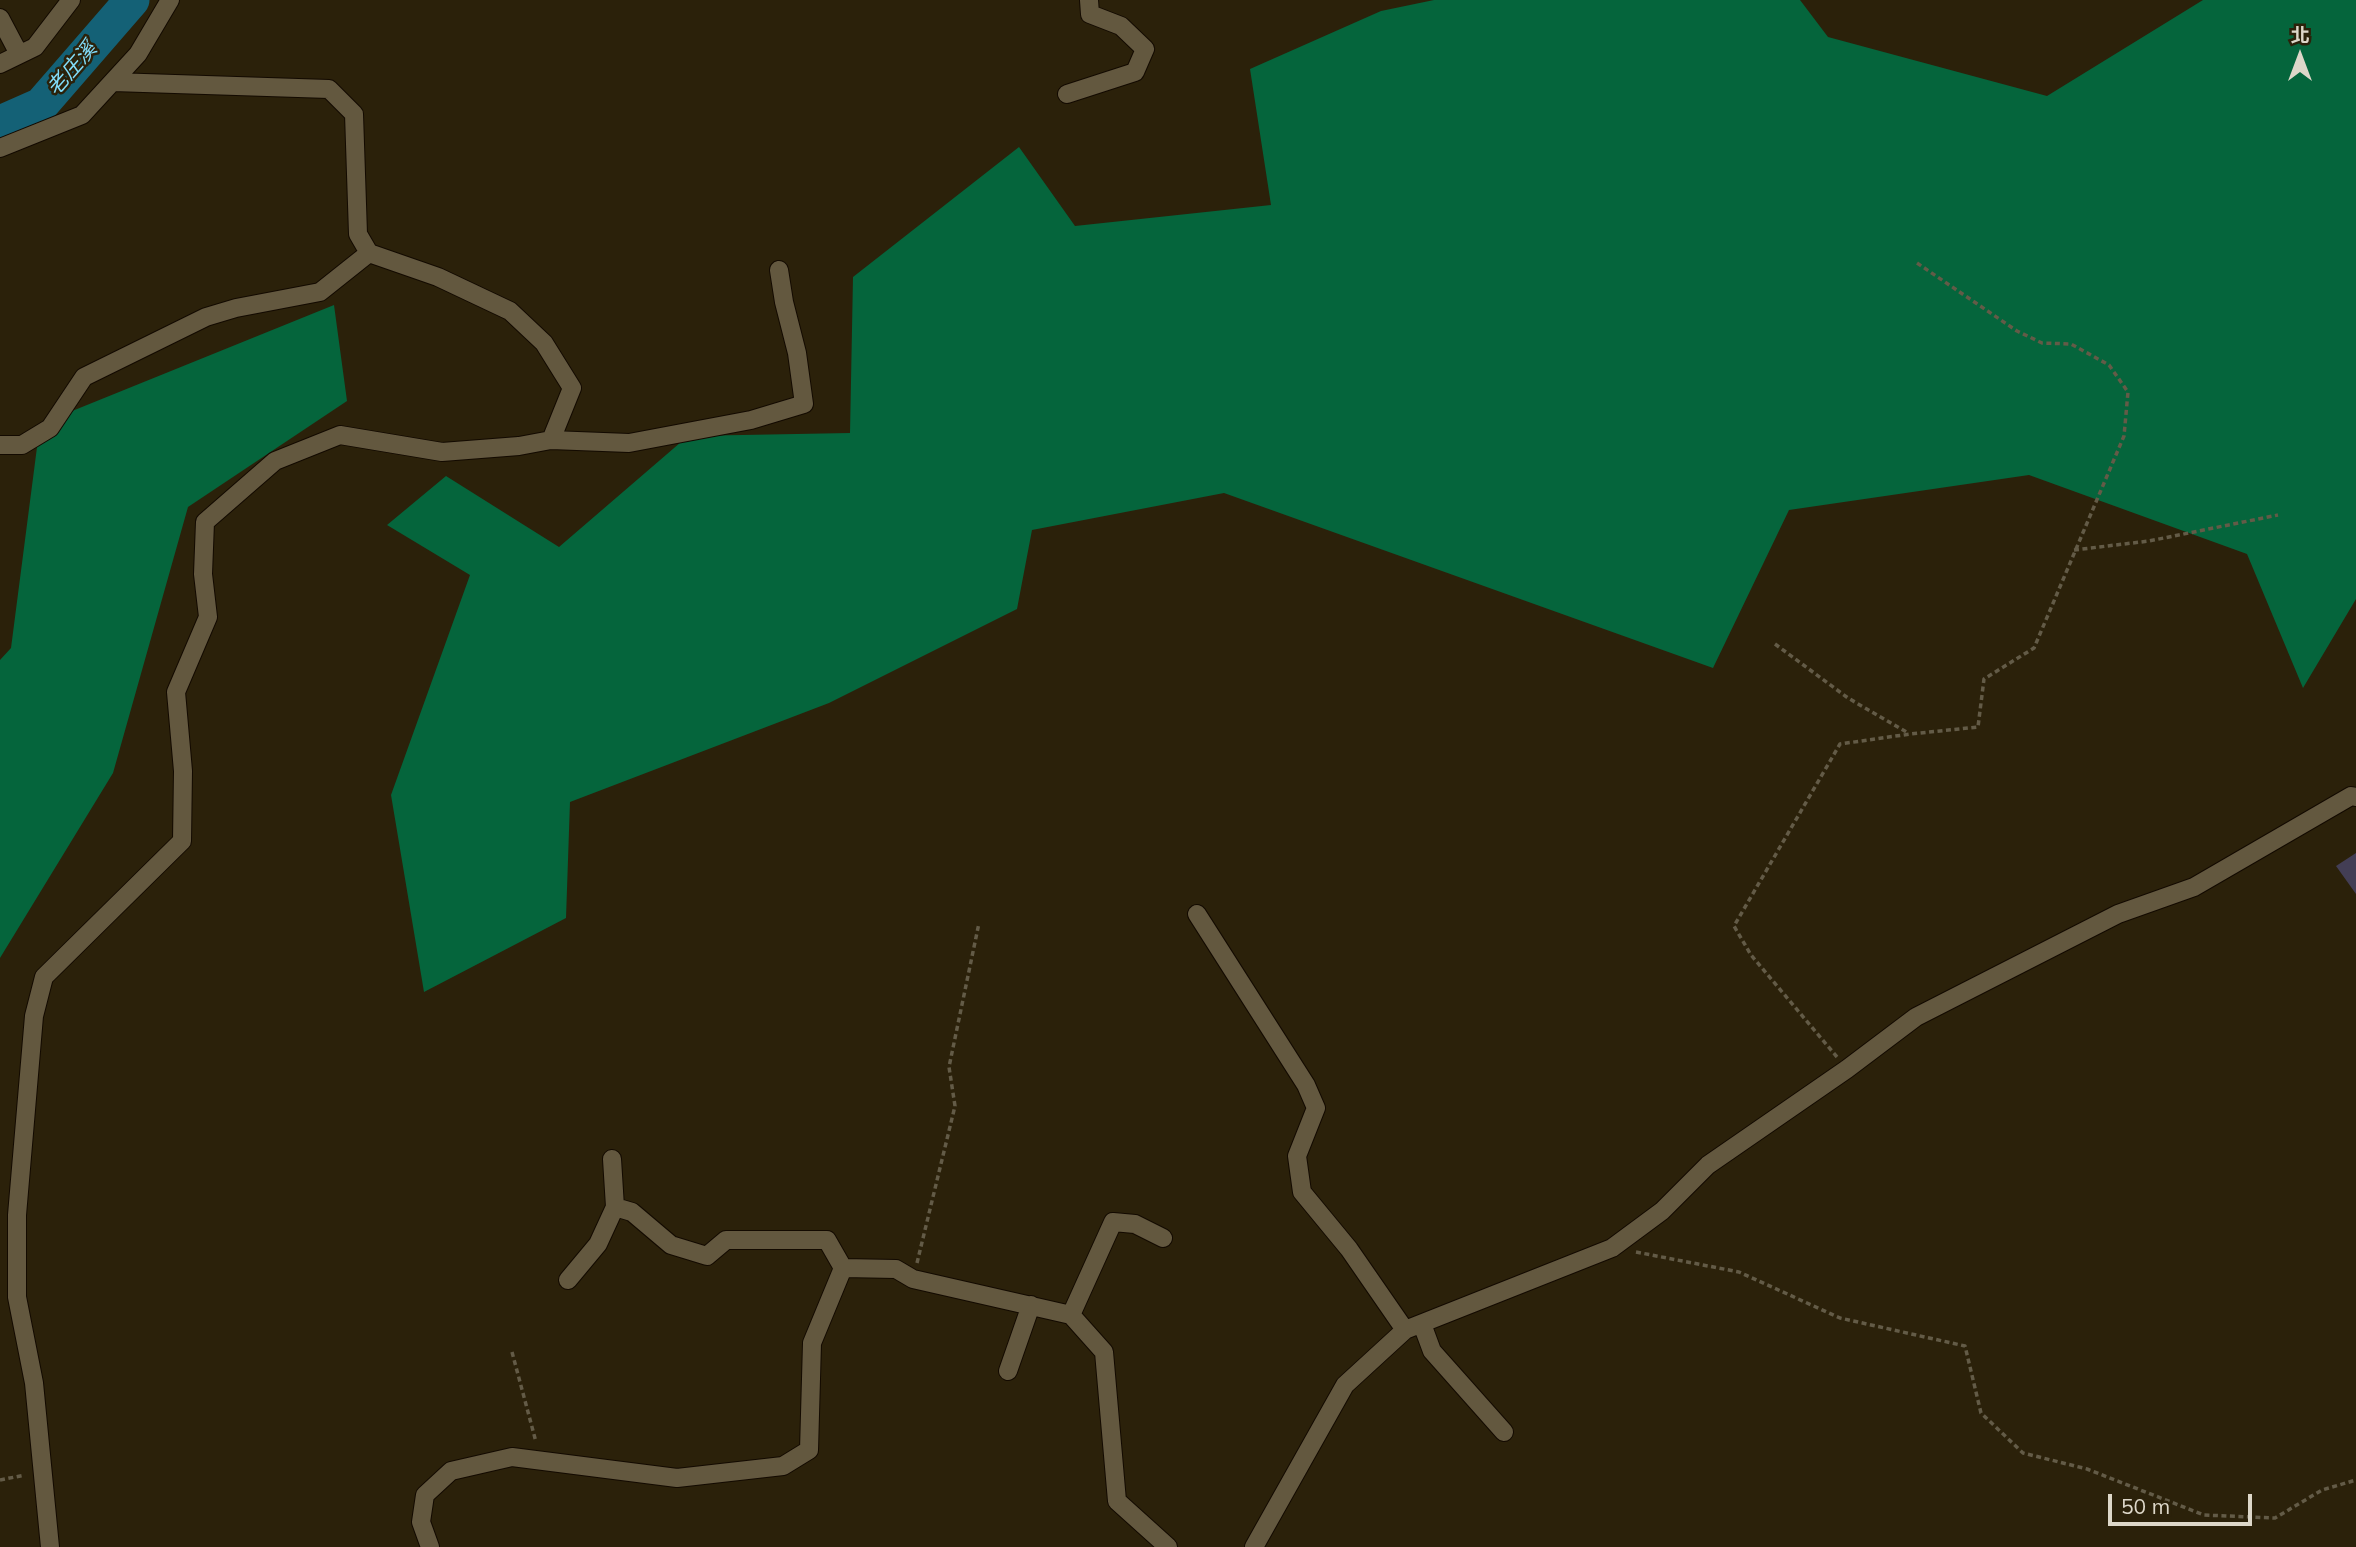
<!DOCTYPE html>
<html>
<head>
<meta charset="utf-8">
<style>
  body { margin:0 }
  #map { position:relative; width:2356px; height:1547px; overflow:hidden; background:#2b210a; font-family:Mulish,"Noto Sans TC",sans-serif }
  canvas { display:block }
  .north { position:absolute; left:2265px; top:21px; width:70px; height:70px; -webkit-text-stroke:5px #2b210a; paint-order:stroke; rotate:0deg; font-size:19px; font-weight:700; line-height:28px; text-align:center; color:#ddd7c9 }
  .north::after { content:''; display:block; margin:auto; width:24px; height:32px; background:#ddd7c9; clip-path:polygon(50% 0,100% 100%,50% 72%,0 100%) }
  .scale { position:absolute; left:2108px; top:1494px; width:144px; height:32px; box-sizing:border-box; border:4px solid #ddd7c9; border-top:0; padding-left:9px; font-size:21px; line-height:24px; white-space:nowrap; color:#ddd7c9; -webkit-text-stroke:5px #2b210a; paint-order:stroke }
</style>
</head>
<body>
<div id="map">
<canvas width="2356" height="1547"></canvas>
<div class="north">北</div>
<div class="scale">50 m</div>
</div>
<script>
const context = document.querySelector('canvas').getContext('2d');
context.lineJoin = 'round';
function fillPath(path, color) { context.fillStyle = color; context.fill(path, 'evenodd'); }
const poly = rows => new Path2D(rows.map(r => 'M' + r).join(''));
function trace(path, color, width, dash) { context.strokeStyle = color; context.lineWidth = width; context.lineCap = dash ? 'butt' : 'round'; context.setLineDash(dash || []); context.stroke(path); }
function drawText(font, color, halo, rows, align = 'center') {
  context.font = font + ' Mulish,"Noto Sans TC",sans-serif'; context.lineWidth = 5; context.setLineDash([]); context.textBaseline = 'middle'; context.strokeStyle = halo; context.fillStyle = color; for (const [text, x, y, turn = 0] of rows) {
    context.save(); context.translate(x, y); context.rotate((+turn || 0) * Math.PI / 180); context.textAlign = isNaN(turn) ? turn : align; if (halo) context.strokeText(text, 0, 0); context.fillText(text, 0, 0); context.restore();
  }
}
const forest = poly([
  [1434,0,1800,0,1828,37,2047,96,2203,0,2356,0,2356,599,2303,688,2247,554,2029,475,1789,510,1713,668,1224,493,1032,530,1017,609,829,703,570,802,566,918,424,992,391,795,470,575,387,525,446,476,559,547,688,436,850,433,853,277,1019,147,1075,226,1271,205,1250,69,1381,11],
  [334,305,347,401,188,507,113,773,0,958,0,660,11,648,40,424]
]);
const river = poly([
  [0,123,41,105,132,0]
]);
const building = poly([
  [2356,853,2356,894,2336,866]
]);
const path = poly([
  [2074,550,2149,541,2278,515],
  [1775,644,1848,698,1908,733],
  [1837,1057,1751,955,1734,926,1840,744,1910,734,1978,727,1984,679,2034,648,2124,436,2128,392,2109,365,2071,344,2042,343,2017,331,1917,263],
  [1636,1252,1739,1272,1840,1318,1965,1346,1981,1413,2023,1453,2087,1469,2204,1515,2275,1518,2322,1490,2356,1480],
  [917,1263,955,1106,949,1067,979,923],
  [512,1352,536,1442],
  [0,1480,25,1475]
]);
const minor = poly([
  [0,18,19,54],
  [0,64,35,47,71,0],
  [1067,94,1135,72,1145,49,1121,26,1090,14,1089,0],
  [0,148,82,115,138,54,170,0],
  [551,440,629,443,751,420,804,404,797,353,784,302,779,270],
  [0,445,22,445,50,428,84,377,206,317,236,308,320,292,369,253],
  [1197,914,1306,1085,1316,1108,1297,1156,1302,1192,1349,1249,1405,1330],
  [615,1207,632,1212,671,1245,707,1256,726,1240,827,1240,843,1268],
  [568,1280,598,1244,615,1207,612,1159],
  [1071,1315,1113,1222,1135,1224,1163,1238],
  [1422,1324,1432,1351,1504,1432],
  [1008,1371,1031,1305],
  [50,1547,34,1383,17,1297,17,1215,34,1016,44,977,182,841,183,771,176,692,208,617,203,574,205,522,275,461,340,435,442,452,519,446,551,440,572,388,544,343,510,311,438,277,369,253,358,234,354,114,329,89,113,82],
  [430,1547,421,1522,425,1495,451,1471,512,1457,677,1478,783,1466,809,1450,812,1343,843,1268,896,1269,913,1279,1071,1315,1104,1352,1117,1501,1168,1547],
  [1254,1547,1345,1385,1405,1330,1612,1248,1662,1211,1708,1165,1847,1069,1916,1017,2118,914,2194,887,2351,796,2356,797]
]);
const waterNames = [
  ["老庄溪",72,69,-49]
];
fillPath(forest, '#05653c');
trace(river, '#146176', 35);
fillPath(building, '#433e55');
trace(minor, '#130a00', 20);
trace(path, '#635b47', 3.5, [5, 3.5]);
trace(minor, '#63583f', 18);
drawText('italic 21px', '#81dcf9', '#2b210a', waterNames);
</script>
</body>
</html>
